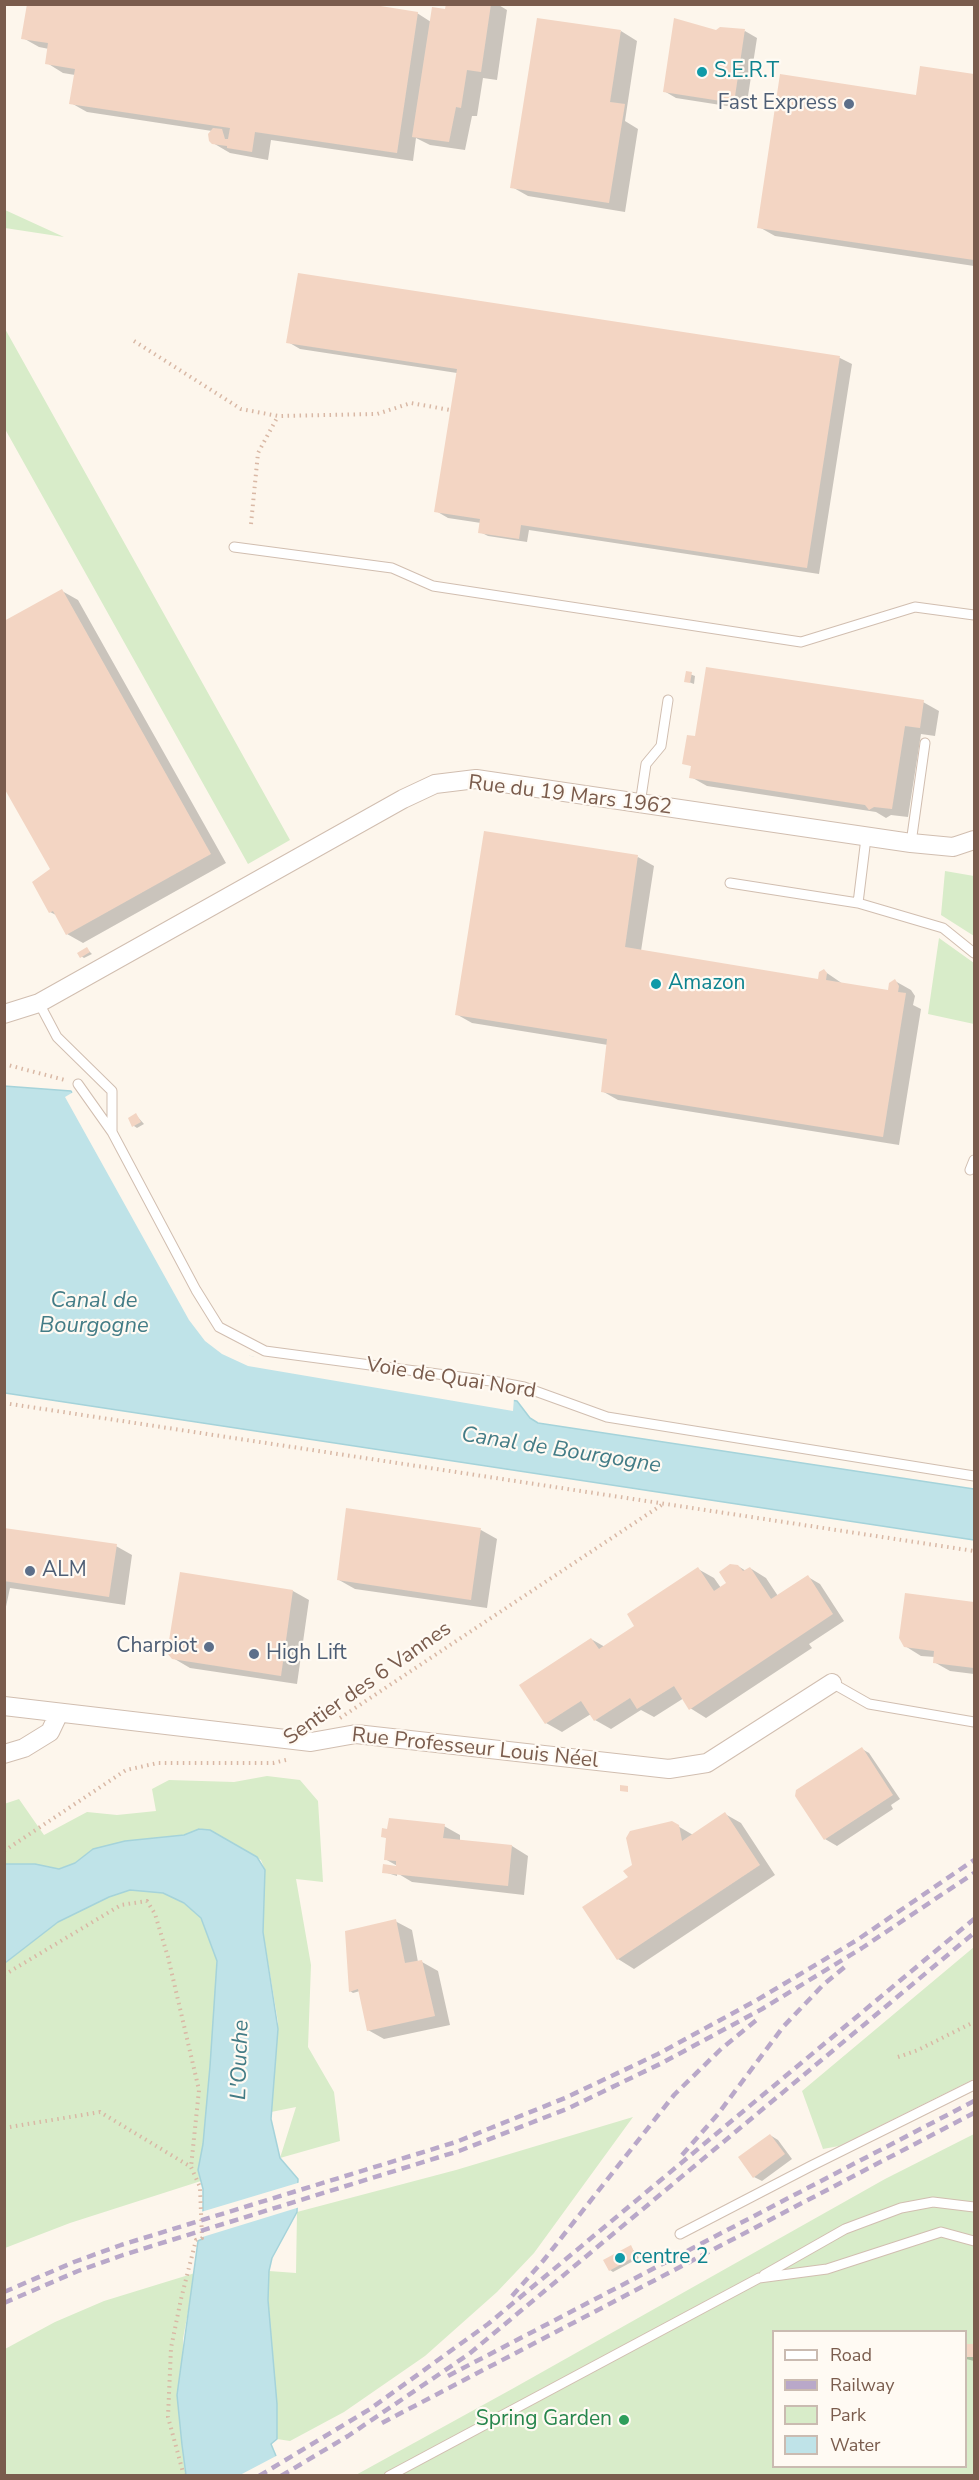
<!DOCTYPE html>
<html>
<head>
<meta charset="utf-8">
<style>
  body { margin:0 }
  #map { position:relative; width:979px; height:2480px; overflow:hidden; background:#fdf6ec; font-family:"Nunito Sans",sans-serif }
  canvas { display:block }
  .frame { position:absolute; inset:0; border:6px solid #7a5c4d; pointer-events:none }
  .legend { position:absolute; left:772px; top:2330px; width:195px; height:138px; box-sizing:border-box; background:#fffaf3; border:2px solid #cabbb1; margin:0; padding:8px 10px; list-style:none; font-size:18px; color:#7a5c4d }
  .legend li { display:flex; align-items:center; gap:12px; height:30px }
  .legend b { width:30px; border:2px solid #cabbb1 }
</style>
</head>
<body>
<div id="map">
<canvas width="979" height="2480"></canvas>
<div class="frame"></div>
<ul class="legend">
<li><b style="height:8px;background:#fff"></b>Road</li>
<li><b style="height:8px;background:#b9a8c9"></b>Railway</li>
<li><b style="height:16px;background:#d8ecc9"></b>Park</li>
<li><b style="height:16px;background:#bfe3e8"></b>Water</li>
</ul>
</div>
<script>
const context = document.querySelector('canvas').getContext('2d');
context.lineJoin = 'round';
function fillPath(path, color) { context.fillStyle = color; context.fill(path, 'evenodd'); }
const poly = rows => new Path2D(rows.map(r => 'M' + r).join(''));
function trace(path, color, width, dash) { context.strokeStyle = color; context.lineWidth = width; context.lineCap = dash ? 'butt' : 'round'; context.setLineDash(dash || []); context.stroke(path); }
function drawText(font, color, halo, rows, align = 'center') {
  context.font = font + ' "Nunito Sans",sans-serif'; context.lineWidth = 4.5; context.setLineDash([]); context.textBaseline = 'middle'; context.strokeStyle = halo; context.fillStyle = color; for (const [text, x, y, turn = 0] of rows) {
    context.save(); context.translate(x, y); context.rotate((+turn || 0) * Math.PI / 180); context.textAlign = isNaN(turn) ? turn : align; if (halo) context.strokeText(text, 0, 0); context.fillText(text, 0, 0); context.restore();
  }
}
const green = poly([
  [4,210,5,210,64,237,5,228],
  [4,327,290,840,248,864,5,429],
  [945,871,974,876,974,936,941,915],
  [939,938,974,963,974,1024,928,1014],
  [267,1776,300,1780,318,1801,323,1882,296,1879,311,1965,308,2047,334,2092,340,2141,280,2158,296,2107,271,2112,278,2022,263,1932,265,1870,261,1860,210,1830,199,1829,184,1835,125,1841,93,1849,75,1863,58,1869,35,1864,5,1864,4,1804,19,1799,44,1835,87,1812,117,1815,156,1811,152,1789,169,1780,234,1782],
  [130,1890,163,1893,184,1903,201,1918,217,1961,210,2066,203,2144,198,2170,201,2181,70,2223,5,2248,5,1963,58,1922,109,1897],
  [974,1947,974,2079,839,2146,823,2149,802,2091],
  [633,2117,534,2253,497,2292,425,2356,344,2412,290,2441,277,2439,277,2404,268,2300,269,2271,296,2273,297,2212,456,2170],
  [974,2134,974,2475,354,2476,512,2389,885,2179],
  [774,2332,966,2332,966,2466,774,2466],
  [195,2273,183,2339,182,2445,186,2473,182,2476,5,2476,5,2349,55,2322,104,2301]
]);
const water = poly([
  [4,1086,71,1091,195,1315,210,1335,236,1353,275,1363,517,1401,530,1418,538,1423,974,1489,974,1540,5,1393,4,1086],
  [199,1829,210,1830,257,1857,265,1870,263,1932,278,2029,271,2119,280,2158,298,2179,297,2212,272,2258,269,2271,268,2300,277,2404,277,2439,271,2444,284,2475,186,2475,182,2445,177,2395,198,2241,202,2239,203,2235,203,2189,198,2170,203,2144,210,2066,217,1961,201,1918,184,1903,163,1893,130,1890,109,1897,58,1922,5,1963,4,1864,35,1864,59,1869,75,1863,93,1849,125,1841,184,1835,199,1829]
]);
const pier = poly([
  [75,1091,198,1314,212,1333,228,1345,251,1356,514,1398,513,1411,248,1366,222,1354,205,1341,189,1320,65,1097],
  [301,2182,300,2207,196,2239,200,2235,201,2212],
  [278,2455,287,2476,240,2475]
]);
const shadow = poly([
  [28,4,372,4,372,7,417,13,431,22,447,10,447,4,497,4,507,10,497,80,483,78,477,116,472,116,465,150,430,145,416,138,413,161,271,140,268,160,230,153,213,143,212,131,87,112,71,103,75,75,63,73,47,63,49,49,39,47,23,38],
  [621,31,637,41,625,121,638,129,625,212,528,196,512,187],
  [745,31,757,38,746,109,676,98,664,91],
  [921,67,974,75,974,266,775,236,759,227,917,96],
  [288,342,840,358,852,364,819,574,529,530,527,542,488,536,480,532,481,523,448,518,436,511,457,373,300,349],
  [62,591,78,600,226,863,83,943,67,934,58,916,50,912],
  [687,673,695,676,694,684,686,681],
  [923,702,939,711,935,736,921,734,908,817,891,815,886,818,876,812,707,786,691,777,692,766,684,763],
  [638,857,654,866,641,951,820,981,824,971,843,984,889,992,895,981,911,990,915,996,913,1005,921,1009,899,1145,618,1100,602,1091,608,1045,472,1023,456,1014],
  [87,949,92,954,84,958,81,956],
  [136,1115,144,1124,137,1128,134,1126],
  [4,1529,116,1546,132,1555,125,1605,10,1588,4,1616],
  [481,1530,497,1539,487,1608,355,1589,339,1580],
  [738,1566,746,1571,750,1568,766,1578,778,1596,808,1577,820,1584,844,1621,809,1644,812,1648,706,1718,690,1708,684,1698,654,1717,641,1710,611,1729,595,1720,591,1714,562,1732,546,1723,591,1639,605,1647,636,1627,698,1569,714,1578,721,1588,728,1583],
  [181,1574,293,1591,309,1600,297,1684,190,1668,173,1658],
  [906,1595,974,1603,974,1674,950,1671,934,1662,935,1657,921,1656,905,1646],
  [862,1749,869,1753,900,1799,891,1805,893,1809,837,1846,825,1839],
  [725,1814,741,1823,775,1875,634,1969,618,1959,584,1908,630,1877,634,1865,671,1822,693,1835],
  [444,1826,460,1835,460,1841,512,1846,528,1856,524,1895,412,1882,397,1873,397,1876,384,1872,401,1868,385,1859,388,1839,383,1836],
  [395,1921,412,1930,418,1962,422,1962,438,1971,450,2025,384,2039,368,2030,360,1991,353,1993,350,1991],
  [770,2135,778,2140,792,2159,762,2181,754,2177],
  [631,2247,639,2258,613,2272,610,2270],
  [966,2345,974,2346,974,2361,966,2359]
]);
const building = poly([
  [27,4,368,4,418,12,397,153,255,132,252,152,227,148,227,146,212,144,209,141,208,134,213,128,222,129,225,139,228,139,230,128,69,104,75,69,45,64,48,43,21,39],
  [446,4,491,4,481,72,467,70,461,108,456,107,449,142,412,137,432,7,445,9],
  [537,18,621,30,610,102,625,104,609,203,510,188],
  [674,18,716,30,720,27,745,29,734,103,663,92],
  [920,66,974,74,974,260,757,228,780,74,916,95],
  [298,273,840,356,807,568,521,525,519,539,478,533,480,519,434,512,457,369,286,343],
  [62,589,211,854,66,935,53,911,49,913,32,882,50,869,4,788,4,621],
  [706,667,924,700,920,728,905,726,892,809,874,807,869,810,865,805,689,778,691,766,682,764,687,735,695,736],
  [686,671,692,672,690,683,684,682],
  [484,831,638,855,625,947,818,979,819,972,824,969,827,973,826,980,888,990,889,983,895,979,899,986,898,992,906,993,883,1137,601,1092,607,1039,455,1015],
  [87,947,90,952,80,958,77,953],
  [136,1113,141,1122,132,1127,128,1118],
  [346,1508,481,1528,471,1600,337,1580],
  [4,1528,117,1544,109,1597,4,1581],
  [730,1564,738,1565,743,1571,750,1567,771,1599,808,1575,833,1614,689,1710,674,1686,637,1709,630,1698,594,1721,581,1701,545,1724,519,1685,591,1638,599,1649,634,1626,627,1614,698,1567,714,1591,726,1583,719,1572],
  [180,1572,293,1590,281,1676,172,1659,167,1653],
  [905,1593,974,1602,974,1668,933,1663,934,1651,904,1647,899,1638],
  [862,1747,893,1795,824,1840,795,1796,796,1790],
  [620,1785,628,1786,628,1792,620,1791],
  [725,1812,760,1865,617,1960,582,1907,628,1877,623,1871,632,1865,626,1838,630,1831,672,1821,679,1825,682,1841],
  [389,1818,445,1824,443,1838,512,1845,508,1886,382,1873,383,1864,396,1866,396,1861,384,1860,386,1838,381,1837,382,1828,387,1829],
  [396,1919,405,1963,422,1960,435,2016,367,2031,358,1989,349,1992,345,1931],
  [770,2134,785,2154,753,2178,738,2157],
  [631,2245,636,2256,609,2271,603,2260],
  [966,2344,974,2344,974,2357,966,2357]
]);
const path = poly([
  [134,341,241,409,278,416,377,414,411,403,450,410],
  [251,524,258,453,278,416],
  [4,1064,65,1080],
  [4,1403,974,1551],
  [340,1718,663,1504],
  [4,1851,126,1770,158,1763,273,1763,290,1759],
  [4,1975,121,1905,147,1901,155,1914,168,1957,199,2090,191,2167],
  [898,2057,918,2050,974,2022],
  [4,2128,100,2112,191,2167,200,2187,202,2238,196,2240,181,2299,171,2348,168,2417,184,2476]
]);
const service = poly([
  [234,547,392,568,433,586,801,642,915,607,974,615],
  [640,804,646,764,661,746,668,700],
  [911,843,925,743],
  [730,883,858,903,943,928,974,953],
  [858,903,866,838],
  [39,1003,57,1037,112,1091,112,1132,196,1290,219,1327,265,1351,498,1382,524,1387,607,1417,974,1476],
  [78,1084,112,1132],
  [970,1170,974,1160],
  [832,1683,869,1704,974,1722],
  [680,2234,811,2166,974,2085],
  [764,2275,845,2229,901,2208,933,2202,974,2207],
  [389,2476,759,2278,827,2269,941,2232,974,2241]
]);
const minor = poly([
  [4,1014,39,1003,403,799,435,784,476,779,911,843,953,847,974,840],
  [4,1706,311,1742,356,1734,669,1769,707,1763,832,1683],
  [4,1754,24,1748,50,1732,59,1713]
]);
const rail = poly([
  [682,2155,718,2114,783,2027,823,1985,847,1965],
  [4,2292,74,2262,121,2245,456,2142,565,2098,658,2054,757,2000,857,1940,974,1860],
  [512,2296,543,2261,674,2095,721,2049,759,2018],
  [4,2303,78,2271,123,2255,459,2151,569,2108,662,2063,762,2009,862,1948,974,1873],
  [448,2376,974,2101],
  [382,2423,974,2113],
  [259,2476,370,2409,488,2324,974,1919],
  [281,2476,348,2436,469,2354,974,1933]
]);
const markers = [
  [702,72,6,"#0f9aa8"],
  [849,104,6,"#5c6f8a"],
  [656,984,6,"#0f9aa8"],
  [30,1571,6,"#5c6f8a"],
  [209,1647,6,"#5c6f8a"],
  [254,1654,6,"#5c6f8a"],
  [620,2258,6,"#0f9aa8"],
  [624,2420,6,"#2e9e5b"]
];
const cultureNames = [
  ["S.E.R.T",714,72],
  ["Amazon",668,984],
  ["centre 2",632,2258]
];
const serviceNames = [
  ["Fast Express",837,104],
  ["ALM",42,1571,"left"],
  ["Charpiot",197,1647],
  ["High Lift",266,1654,"left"]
];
const streetNames = [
  ["Rue du 19 Mars 1962",570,796,7],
  ["Voie de Quai Nord",451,1379,9],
  ["Sentier des 6 Vannes",368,1684,-35],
  ["Rue Professeur Louis Néel",475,1749,6]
];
const leisureNames = [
  ["Spring Garden",612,2420]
];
const waterNames = [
  ["Canal de",94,1302],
  ["Bourgogne",94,1327],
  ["Canal de Bourgogne",561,1451,9],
  ["L'Ouche",241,2060,-88]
];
fillPath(green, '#d8ecc9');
fillPath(water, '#bfe3e8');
trace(water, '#a5d3da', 1.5);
fillPath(pier, '#fdf6ec');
fillPath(shadow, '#0003');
fillPath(building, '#f3d5c3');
trace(service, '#d1beb0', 11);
trace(minor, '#d1beb0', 20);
trace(path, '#d9b8a5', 4, [1.5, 4.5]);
trace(service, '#fff', 9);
trace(minor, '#fff', 18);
trace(rail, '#b9a8c9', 4.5, [9, 6]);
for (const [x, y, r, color] of markers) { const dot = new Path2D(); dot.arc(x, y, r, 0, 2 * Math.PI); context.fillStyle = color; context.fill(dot); trace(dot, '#fffaf3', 2); }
drawText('21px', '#0d838f', '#fffaf3', cultureNames, 'left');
drawText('21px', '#4e5e75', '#fffaf3', serviceNames, 'right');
drawText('21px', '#7a5c4d', '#fffaf3', streetNames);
drawText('21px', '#27864d', '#fffaf3', leisureNames, 'right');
drawText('italic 22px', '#437c86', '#fffaf3', waterNames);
</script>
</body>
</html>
